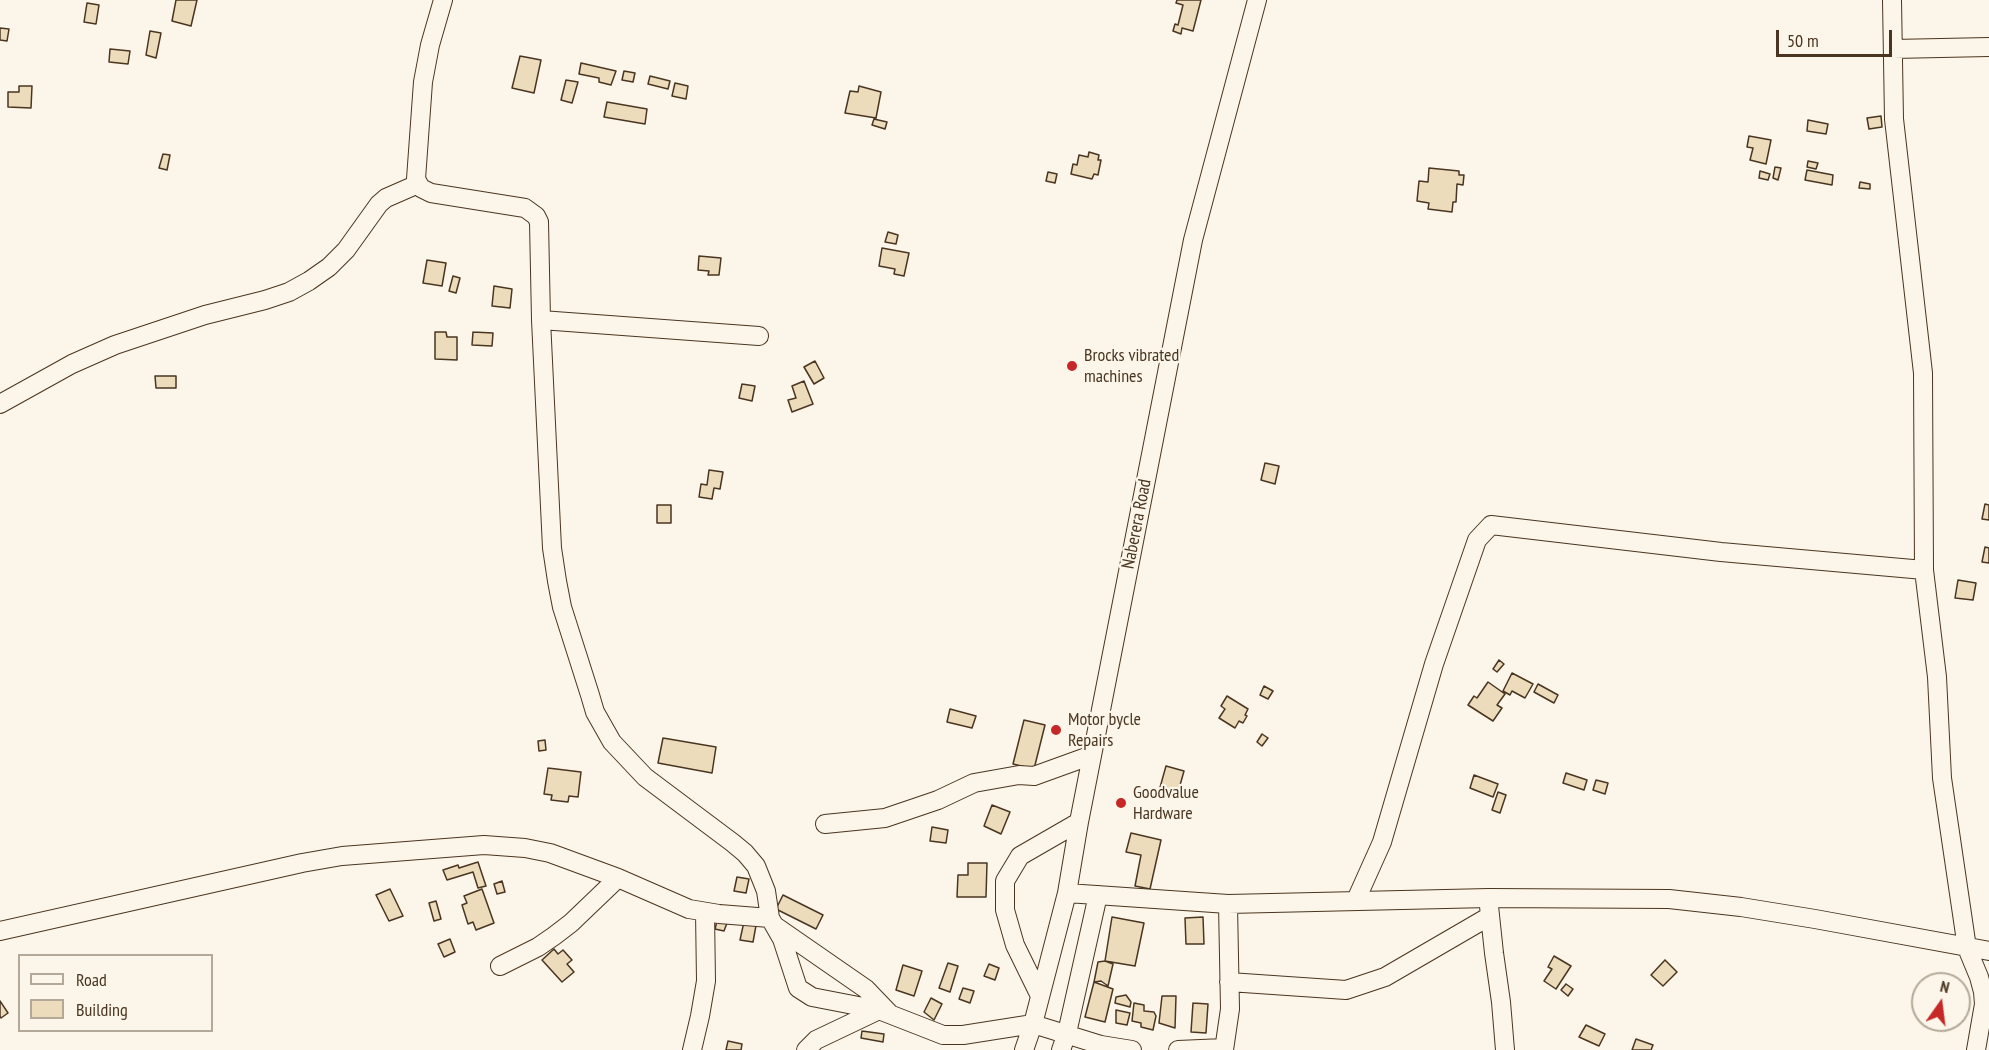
<!DOCTYPE html>
<html>
<head>
<meta charset="utf-8">
<style>
  body { margin:0 }
  #map { position:relative; width:1989px; height:1050px; overflow:hidden; background:#fbf6e9; font-family:"PT Sans Narrow",sans-serif }
  canvas { display:block }
  .legend { position:absolute; left:18px; top:954px; width:195px; height:78px; box-sizing:border-box; background:#fbf6e9; border:2px solid #b4a999; margin:0; padding:8px 10px; list-style:none; font-size:18px; color:#4a3520 }
  .legend li { display:flex; align-items:center; gap:12px; height:30px }
  .legend b { width:30px; border:2px solid #b4a999 }
  .north { position:absolute; left:1911px; top:972px; width:60px; height:60px; box-sizing:border-box; background:#fbf6e9; border:2px solid #b4a999; border-radius:50%; rotate:14deg; font-size:16px; font-weight:700; line-height:24px; text-align:center; color:#4a3520 }
  .north::after { content:''; display:block; margin:auto; width:21px; height:27px; background:#c62828; clip-path:polygon(50% 0,100% 100%,50% 72%,0 100%) }
  .scale { position:absolute; left:1776px; top:30px; width:116px; height:27px; box-sizing:border-box; border:3px solid #4a3520; border-top:0; padding-left:8px; font-size:18px; line-height:21px; white-space:nowrap; color:#4a3520; -webkit-text-stroke:4px #fbf6e9; paint-order:stroke }
</style>
</head>
<body>
<div id="map">
<canvas width="1989" height="1050"></canvas>
<ul class="legend">
<li><b style="height:8px;background:#fbf6e9"></b>Road</li>
<li><b style="height:16px;background:#ecdcbc"></b>Building</li>
</ul>
<div class="north">N</div>
<div class="scale">50 m</div>
</div>
<script>
const context = document.querySelector('canvas').getContext('2d');
context.lineJoin = 'round';
function fillPath(path, color) { context.fillStyle = color; context.fill(path, 'evenodd'); }
const poly = rows => new Path2D(rows.map(r => 'M' + r).join(''));
function trace(path, color, width, dash) { context.strokeStyle = color; context.lineWidth = width; context.lineCap = dash ? 'butt' : 'round'; context.setLineDash(dash || []); context.stroke(path); }
function drawText(font, color, halo, rows, align = 'center') {
  context.font = font + ' "PT Sans Narrow",sans-serif'; context.lineWidth = 4.5; context.setLineDash([]); context.textBaseline = 'middle'; context.strokeStyle = halo; context.fillStyle = color; for (const [text, x, y, turn = 0] of rows) {
    context.save(); context.translate(x, y); context.rotate((+turn || 0) * Math.PI / 180); context.textAlign = isNaN(turn) ? turn : align; if (halo) context.strokeText(text, 0, 0); context.fillText(text, 0, 0); context.restore();
  }
}
const building = poly([
  [176,0,197,0,191,26,172,21,176,0],
  [1177,0,1201,0,1193,31,1182,28,1181,34,1173,31,1175,24,1178,25,1183,5,1176,3,1177,0],
  [87,3,99,5,96,24,84,22,87,3],
  [0,28,9,29,7,41,0,40,0,28],
  [150,31,161,33,156,58,146,55,150,31],
  [110,49,130,51,128,64,109,62,110,49],
  [520,56,541,60,534,93,512,88,520,56],
  [581,63,616,71,611,85,599,82,599,78,579,74,581,63],
  [624,71,635,73,633,82,622,80,624,71],
  [650,76,670,81,668,89,648,84,650,76],
  [566,80,578,82,572,103,561,100,566,80],
  [675,83,688,86,686,99,672,96,675,83],
  [19,86,32,86,31,108,8,107,8,92,19,92,19,86],
  [859,86,881,92,876,118,845,113,850,91,858,92,859,86],
  [607,102,647,109,645,124,604,117,607,102],
  [1881,116,1882,127,1869,129,1867,118,1881,116],
  [874,119,887,122,885,129,872,125,874,119],
  [1808,120,1828,124,1826,134,1807,131,1808,120],
  [1749,136,1771,140,1766,164,1750,160,1753,148,1747,147,1749,136],
  [1089,152,1099,155,1098,160,1101,160,1098,175,1094,174,1092,179,1071,174,1073,164,1077,165,1079,155,1088,157,1089,152],
  [163,154,170,155,167,170,159,168,163,154],
  [1808,161,1818,163,1816,169,1807,167,1808,161],
  [1775,167,1781,168,1778,180,1773,178,1775,167],
  [1429,168,1459,171,1459,175,1464,175,1463,185,1457,184,1456,202,1453,202,1452,212,1428,209,1429,203,1417,201,1419,181,1428,182,1429,168],
  [1807,170,1833,175,1832,185,1805,180,1807,170],
  [1760,171,1770,174,1768,180,1759,178,1760,171],
  [1048,172,1057,174,1055,183,1046,181,1048,172],
  [1860,182,1870,184,1870,189,1859,188,1860,182],
  [888,232,898,235,896,244,885,242,888,232],
  [882,248,909,253,904,276,894,274,895,269,879,266,882,248],
  [699,256,721,258,719,275,708,275,709,271,698,270,699,256],
  [427,260,446,263,442,286,423,283,427,260],
  [453,276,460,278,456,293,449,291,453,276],
  [494,286,512,289,510,308,492,306,494,286],
  [435,332,446,332,447,337,457,337,457,360,435,359,435,332],
  [473,332,493,333,492,346,472,345,473,332],
  [815,361,824,378,814,384,804,367,815,361],
  [155,376,176,376,176,388,156,388,155,376],
  [804,381,813,404,792,412,788,400,796,398,792,386,804,381],
  [742,384,755,386,752,401,739,398,742,384],
  [1265,463,1279,466,1275,484,1261,480,1265,463],
  [709,470,723,472,720,489,714,488,712,499,699,497,701,484,707,485,709,470],
  [1985,504,1989,505,1989,520,1982,519,1985,504],
  [657,505,671,505,671,523,657,523,657,505],
  [1985,547,1989,548,1989,563,1982,562,1985,547],
  [1958,580,1976,583,1973,600,1955,598,1958,580],
  [1499,660,1504,664,1497,672,1493,669,1499,660],
  [1512,673,1533,684,1525,698,1512,691,1510,695,1503,691,1512,673],
  [1488,682,1505,694,1497,705,1502,708,1493,721,1468,705,1474,696,1477,698,1488,682],
  [1538,684,1558,695,1554,703,1534,692,1538,684],
  [1264,686,1273,691,1268,699,1260,695,1264,686],
  [1227,696,1248,709,1245,715,1247,716,1243,723,1239,721,1235,728,1219,718,1225,709,1221,706,1227,696],
  [950,709,976,716,972,728,947,722,950,709],
  [1024,720,1045,725,1034,769,1013,764,1024,720],
  [1262,734,1268,738,1262,746,1257,742,1262,734],
  [663,738,716,747,712,773,658,763,663,738],
  [545,740,546,750,539,751,538,741,545,740],
  [1166,766,1184,771,1177,796,1159,791,1166,766],
  [548,768,581,772,578,797,569,796,568,802,551,800,552,795,544,794,548,768],
  [1566,773,1587,780,1584,790,1563,783,1566,773],
  [1474,775,1498,784,1493,797,1470,788,1474,775],
  [1596,780,1608,783,1605,794,1593,790,1596,780],
  [1498,792,1506,795,1500,813,1492,810,1498,792],
  [992,805,1010,812,1001,834,984,826,992,805],
  [932,827,948,830,946,843,930,841,932,827],
  [1131,833,1161,840,1150,889,1135,886,1141,855,1126,852,1131,833],
  [478,862,486,886,478,888,473,872,447,880,443,870,458,865,459,868,478,862],
  [968,863,987,863,986,897,957,897,958,875,968,875,968,863],
  [737,877,749,879,746,893,734,891,737,877],
  [502,881,505,892,497,894,494,884,502,881],
  [390,889,403,916,389,921,376,895,390,889],
  [482,889,494,923,476,930,473,922,468,924,462,905,467,903,464,896,482,889],
  [783,895,823,915,816,929,776,909,783,895],
  [436,901,441,919,434,921,429,903,436,901],
  [745,917,757,920,753,942,740,940,745,917],
  [1112,917,1144,923,1135,966,1105,961,1112,917],
  [1203,917,1204,944,1186,944,1185,918,1203,917],
  [717,921,727,923,724,931,715,929,717,921],
  [450,939,455,952,444,957,438,944,450,939],
  [554,949,558,954,563,950,572,960,567,964,574,972,562,982,542,960,554,949],
  [1554,956,1571,966,1556,989,1544,981,1552,969,1548,967,1554,956],
  [1665,960,1677,972,1663,986,1651,975,1665,960],
  [1105,961,1113,964,1108,986,1101,981,1094,982,1098,962,1105,961],
  [948,963,958,966,950,992,939,988,948,963],
  [989,964,999,968,995,980,984,976,989,964],
  [903,965,922,971,914,996,896,990,903,965],
  [1094,982,1113,989,1105,1022,1085,1017,1094,982],
  [1566,984,1573,989,1568,996,1561,990,1566,984],
  [963,988,974,991,970,1003,959,999,963,988],
  [1126,995,1131,1002,1130,1007,1115,1003,1116,997,1126,995],
  [1162,996,1176,996,1175,1028,1159,1023,1162,996],
  [931,998,942,1004,934,1020,924,1012,931,998],
  [0,1001,8,1013,1,1018,0,1016,0,1001],
  [1134,1003,1144,1005,1144,1011,1154,1012,1156,1016,1153,1030,1141,1027,1141,1023,1132,1021,1134,1003],
  [1193,1003,1208,1004,1206,1033,1191,1032,1193,1003],
  [1116,1010,1130,1013,1127,1025,1116,1023,1116,1010],
  [1586,1025,1605,1034,1599,1046,1579,1037,1586,1025],
  [862,1031,884,1034,883,1042,861,1038,862,1031],
  [1636,1039,1653,1045,1651,1050,1632,1050,1636,1039],
  [728,1041,742,1044,741,1050,726,1050,728,1041]
]);
const minor = poly([
  [443,0,430,45,423,82,416,179,421,188,431,193,525,208,536,216,539,222,541,320,552,548,557,581,562,607,590,695,595,712,612,742,645,777,733,843,745,853,756,866,766,891,770,918,782,939,798,988,812,997,879,1010,943,1035,963,1035,1033,1024,1101,1045,1132,1050],
  [1892,0,1894,119,1923,373,1924,570,1937,677,1942,778,1967,948,1979,977,1983,992,1984,1004,1976,1050],
  [1893,49,1989,47],
  [541,320,759,336],
  [0,404,72,364,115,345,205,315,265,300,289,292,309,281,329,267,346,250,379,204,386,198,418,184],
  [825,824,885,818,938,800,974,783,1019,775,1034,776,1092,755],
  [1067,893,1228,904,1489,898,1669,899,1741,907,1815,919,1989,951],
  [1356,900,1382,842,1434,664,1477,540,1491,525,1721,552,1924,570],
  [1489,906,1494,953,1501,1002,1505,1050],
  [775,926,866,989,889,1013],
  [0,931,302,863,342,856,484,845,525,848,550,853,618,878,689,909,719,914,770,918],
  [500,966,538,947,554,936,571,923,618,878],
  [1229,982,1346,990,1385,977,1490,916],
  [1040,996,1015,945,1005,910,1005,881,1020,856,1079,822],
  [692,1050,700,1016,706,981,705,912],
  [806,1050,816,1040,879,1010],
  [1024,1050,1033,1024,1067,893,1079,822,1193,240,1257,0],
  [1061,1050,1067,1033,1098,895],
  [1178,1050,1224,1048],
  [1224,1050,1230,1009,1228,904]
]);
const markers = [
  [1072,366,6,"#c62828"],
  [1056,730,6,"#c62828"],
  [1121,803,6,"#c62828"]
];
const poiNames = [
  ["Brocks vibrated",1084,356],
  ["machines",1084,377],
  ["Motor bycle",1068,720],
  ["Repairs",1068,741],
  ["Goodvalue",1133,793],
  ["Hardware",1133,814]
];
const streetNames = [
  ["Naberera Road",1137,524,-79]
];
fillPath(building, '#ecdcbc');
trace(building, '#4a3520', 1.5);
trace(minor, '#4a3520', 20);
trace(minor, '#fbf6e9', 18);
for (const [x, y, r, color] of markers) { const dot = new Path2D(); dot.arc(x, y, r, 0, 2 * Math.PI); context.fillStyle = color; context.fill(dot); trace(dot, '#fbf6e9', 2); }
drawText('18px', '#4a3520', '#fbf6e9', poiNames, 'left');
drawText('18px', '#4a3520', '#fbf6e9', streetNames);
</script>
</body>
</html>
